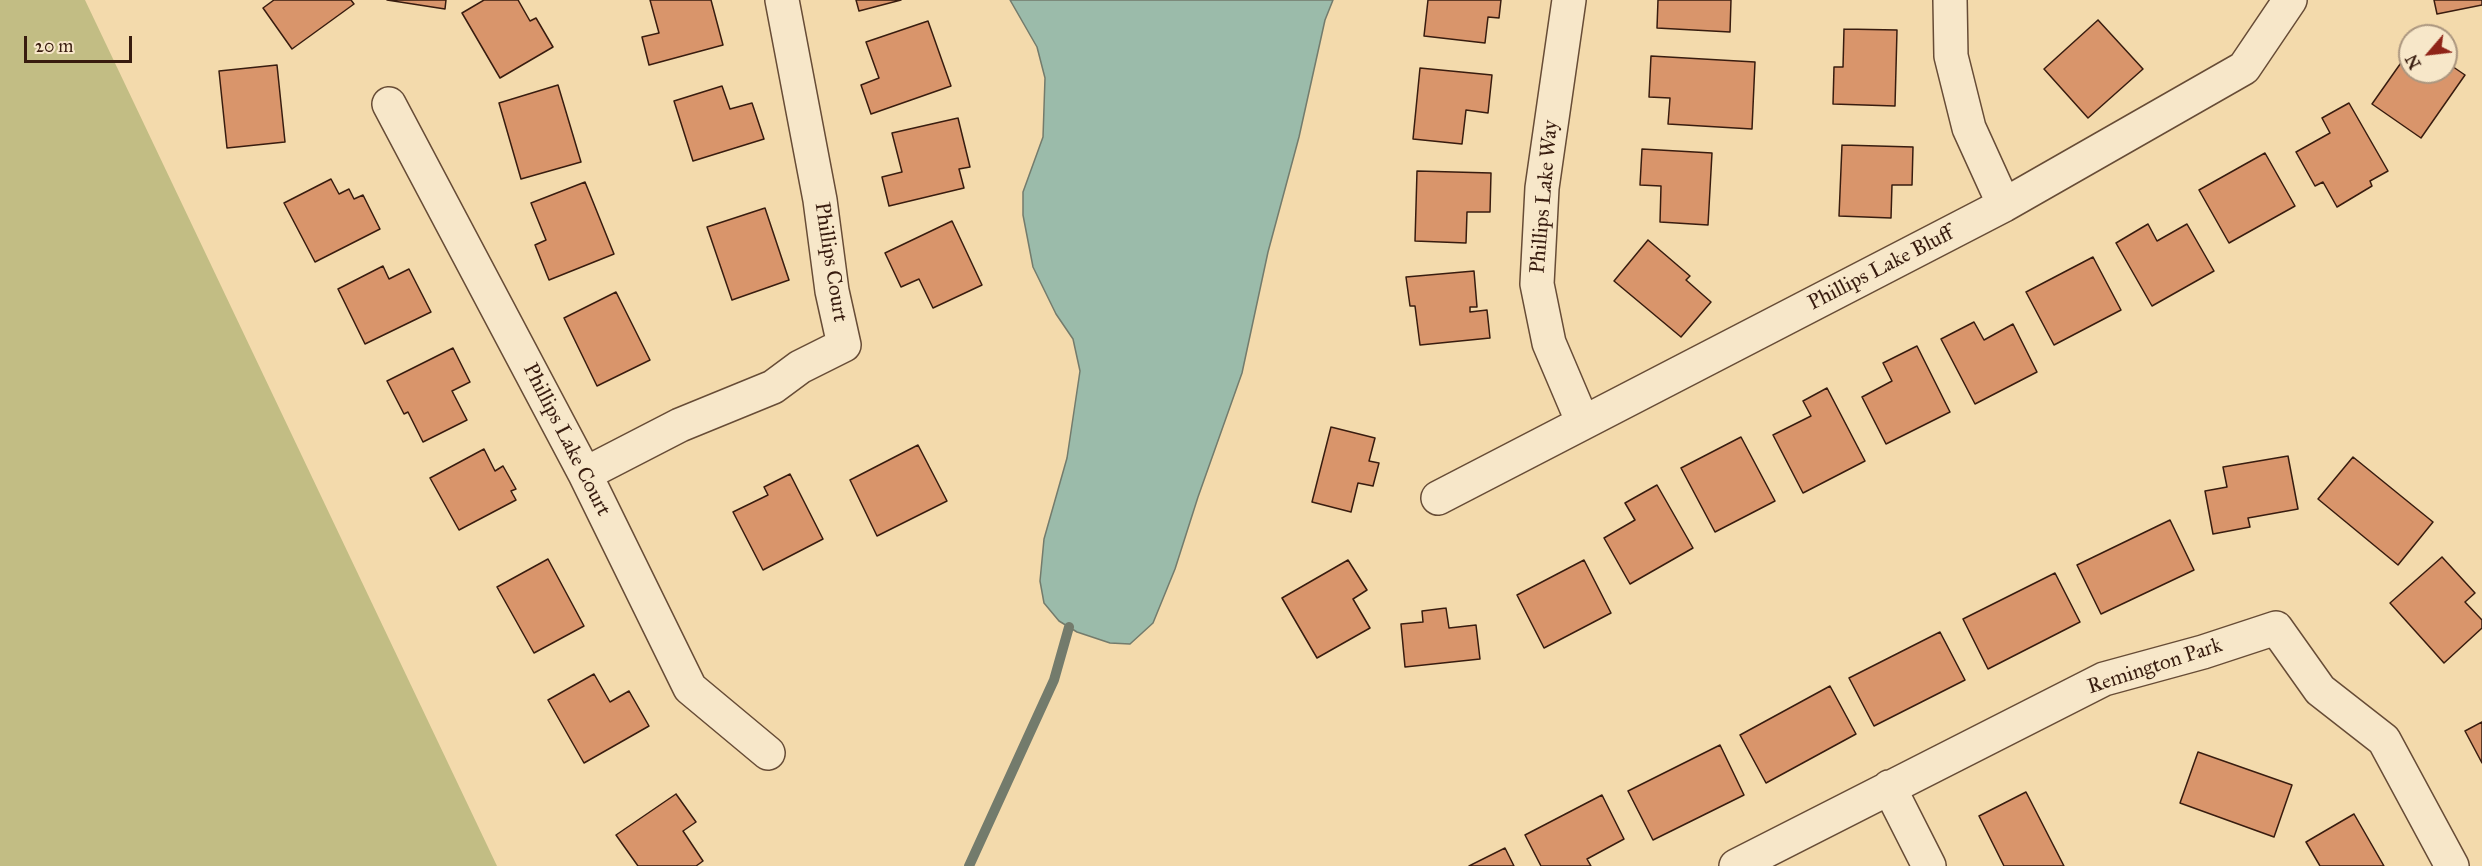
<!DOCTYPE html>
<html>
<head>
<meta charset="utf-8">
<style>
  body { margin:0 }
  #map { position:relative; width:2482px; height:866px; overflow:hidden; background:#f3daac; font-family:"IM FELL Great Primer",serif }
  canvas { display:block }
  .north { position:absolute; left:2398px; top:24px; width:60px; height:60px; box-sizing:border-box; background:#f7e7c9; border:2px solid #ab967f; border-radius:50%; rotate:242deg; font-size:16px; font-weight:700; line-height:24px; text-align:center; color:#381c0f }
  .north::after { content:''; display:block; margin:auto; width:21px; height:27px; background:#8f2418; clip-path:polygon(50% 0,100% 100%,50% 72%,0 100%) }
  .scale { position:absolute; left:24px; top:36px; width:108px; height:27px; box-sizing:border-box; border:3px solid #381c0f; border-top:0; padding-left:8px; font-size:18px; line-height:21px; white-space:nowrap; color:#381c0f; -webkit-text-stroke:4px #f7e7c9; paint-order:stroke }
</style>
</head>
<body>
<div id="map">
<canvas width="2482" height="866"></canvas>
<div class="north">N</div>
<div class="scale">20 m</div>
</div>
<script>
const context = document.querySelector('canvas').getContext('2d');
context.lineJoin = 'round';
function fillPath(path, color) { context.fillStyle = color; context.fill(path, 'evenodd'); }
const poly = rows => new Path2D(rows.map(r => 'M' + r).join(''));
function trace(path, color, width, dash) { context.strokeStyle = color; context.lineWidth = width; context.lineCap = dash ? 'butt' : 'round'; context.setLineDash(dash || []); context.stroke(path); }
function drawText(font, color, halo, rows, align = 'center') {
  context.font = font + ' "IM FELL Great Primer",serif'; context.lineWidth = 4.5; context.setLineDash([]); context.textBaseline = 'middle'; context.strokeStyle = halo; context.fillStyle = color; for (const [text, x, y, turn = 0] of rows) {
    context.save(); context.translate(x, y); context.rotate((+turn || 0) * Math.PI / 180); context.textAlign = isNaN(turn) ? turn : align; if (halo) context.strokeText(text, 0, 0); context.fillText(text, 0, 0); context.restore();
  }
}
const green = poly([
  [0,0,85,0,497,866,0,866]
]);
const water = poly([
  [1010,0,1333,0,1325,20,1299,137,1268,252,1242,373,1198,497,1175,569,1153,623,1130,644,1110,643,1077,632,1059,621,1044,603,1040,581,1044,539,1067,458,1080,371,1073,339,1056,314,1033,267,1023,215,1023,192,1043,137,1045,78,1037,47,1010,0]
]);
const stream = poly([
  [969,866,1054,680,1069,627]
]);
const building = poly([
  [274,0,351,0,354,4,292,49,263,8,274,0],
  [387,0,446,0,445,9,387,0],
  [484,0,518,0,530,21,536,18,553,47,500,78,462,13,484,0],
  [650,0,711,0,723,45,649,65,642,37,659,33,650,0],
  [856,0,901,0,859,11,856,0],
  [1428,0,1501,0,1499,18,1488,17,1485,43,1424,36,1428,0],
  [1658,0,1731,0,1730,32,1657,28,1658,0],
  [2434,0,2482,0,2482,5,2437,14,2434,0],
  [2098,20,2143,69,2088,118,2044,69,2098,20],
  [928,21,951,86,871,114,861,85,879,78,866,42,928,21],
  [1844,29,1897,30,1895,106,1833,104,1834,67,1843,67,1844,29],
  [2410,50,2410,72,2446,72,2446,62,2465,75,2421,138,2372,104,2410,50],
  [1651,56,1755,62,1752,129,1668,124,1670,98,1649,97,1651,56],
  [277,65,285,142,227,148,219,71,277,65],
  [1420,68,1492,75,1488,113,1466,110,1462,144,1413,139,1420,68],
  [558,85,581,162,521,179,499,103,558,85],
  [722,86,730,109,752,103,764,139,693,161,674,101,722,86],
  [2349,103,2388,171,2370,181,2372,186,2337,207,2323,182,2315,186,2296,152,2330,133,2322,118,2349,103],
  [958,118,970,167,959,169,964,188,889,206,882,177,902,172,892,133,958,118],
  [1842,145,1913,147,1912,185,1892,185,1891,218,1839,216,1842,145],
  [1642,149,1712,153,1708,225,1660,222,1661,186,1640,185,1642,149],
  [2265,153,2295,206,2229,243,2199,190,2265,153],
  [1417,171,1491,173,1490,212,1467,212,1466,243,1415,241,1417,171],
  [331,179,339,194,349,189,354,199,363,195,380,229,315,262,284,203,331,179],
  [585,182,614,254,549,280,535,245,546,240,531,203,585,182],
  [765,208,789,280,732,300,707,227,765,208],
  [952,221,982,285,933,308,919,279,901,287,885,253,952,221],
  [2148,224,2157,241,2187,224,2214,271,2152,306,2116,243,2148,224],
  [1648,240,1690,276,1686,280,1711,302,1681,337,1614,281,1648,240],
  [2093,257,2121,310,2054,345,2026,292,2093,257],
  [383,266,389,279,409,269,431,312,365,344,338,289,383,266],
  [1474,271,1477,307,1470,307,1470,312,1487,310,1490,338,1420,345,1415,306,1410,306,1406,277,1474,271],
  [616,292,650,360,597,386,564,318,616,292],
  [1974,322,1984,340,2013,324,2037,372,1975,404,1941,339,1974,322],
  [1917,346,1950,412,1886,444,1862,397,1892,381,1883,363,1917,346],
  [453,348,470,382,452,391,467,420,423,442,408,412,404,414,387,381,453,348],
  [1827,388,1865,461,1803,493,1773,435,1811,416,1803,401,1827,388],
  [1331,427,1375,438,1369,461,1379,463,1373,486,1358,483,1351,512,1312,502,1331,427],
  [1741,437,1775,501,1715,532,1681,468,1741,437],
  [918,445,947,501,877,536,850,480,918,445],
  [484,449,495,471,503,466,516,489,511,491,516,500,459,530,430,478,484,449],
  [2288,456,2298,509,2248,518,2250,527,2213,534,2205,491,2227,487,2223,467,2288,456],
  [2353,457,2433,522,2398,565,2318,499,2353,457],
  [790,474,823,539,763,570,733,512,768,495,764,487,790,474],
  [1657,485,1693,548,1630,584,1604,538,1635,520,1625,503,1657,485],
  [2170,520,2194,570,2101,614,2077,565,2170,520],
  [2442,557,2475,593,2465,602,2482,620,2482,628,2444,663,2390,603,2442,557],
  [548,559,584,626,534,653,497,587,548,559],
  [1348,560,1367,590,1353,599,1370,628,1317,658,1282,598,1348,560],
  [1584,560,1611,613,1544,648,1517,595,1584,560],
  [2055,573,2080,622,1988,669,1963,619,2055,573],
  [1446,608,1449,628,1476,625,1480,659,1405,667,1401,624,1423,622,1422,611,1446,608],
  [1940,632,1965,680,1874,726,1849,678,1940,632],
  [594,674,610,702,629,691,649,726,584,763,548,700,594,674],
  [1830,686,1856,734,1766,783,1740,735,1830,686],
  [2482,722,2482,763,2465,731,2482,722],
  [1720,745,1744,795,1653,840,1628,791,1720,745],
  [2198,752,2292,785,2274,837,2180,803,2198,752],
  [2026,792,2064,866,2004,866,1979,816,2026,792],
  [676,794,696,822,683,831,703,861,696,866,638,866,616,835,676,794],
  [1602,795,1624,839,1587,859,1591,866,1541,866,1525,835,1602,795],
  [2354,814,2384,866,2320,866,2306,842,2354,814],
  [1505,848,1514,866,1469,866,1505,848]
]);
const street = poly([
  [1569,0,1542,188,1537,284,1549,343,1583,423],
  [1950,0,1951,56,1969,128,2004,205],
  [389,104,585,474,690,688,768,753],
  [585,474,680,425,773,387,800,367,844,345,832,291,820,200,782,0],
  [1438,498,2004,205,2244,68,2290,0],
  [1889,787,1929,866],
  [1736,866,2104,679,2203,652,2276,628,2320,690,2384,740,2452,866]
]);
const streetNames = [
  ["Phillips Lake Way",1545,197,-85],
  ["Phillips Court",830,262,81],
  ["Phillips Lake Bluff",1881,269,-27],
  ["Phillips Lake Court",566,440,63],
  ["Remington Park",2155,667,-18]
];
fillPath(green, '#c2bd84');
fillPath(water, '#9bbbaa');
trace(water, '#737b6c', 1.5);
trace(stream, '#737b6c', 10);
fillPath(building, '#d9956b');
trace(building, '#381c0f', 1.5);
trace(street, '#674c36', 36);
trace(street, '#f7e7c9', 33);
drawText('21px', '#381c0f', '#f7e7c9', streetNames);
</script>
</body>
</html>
